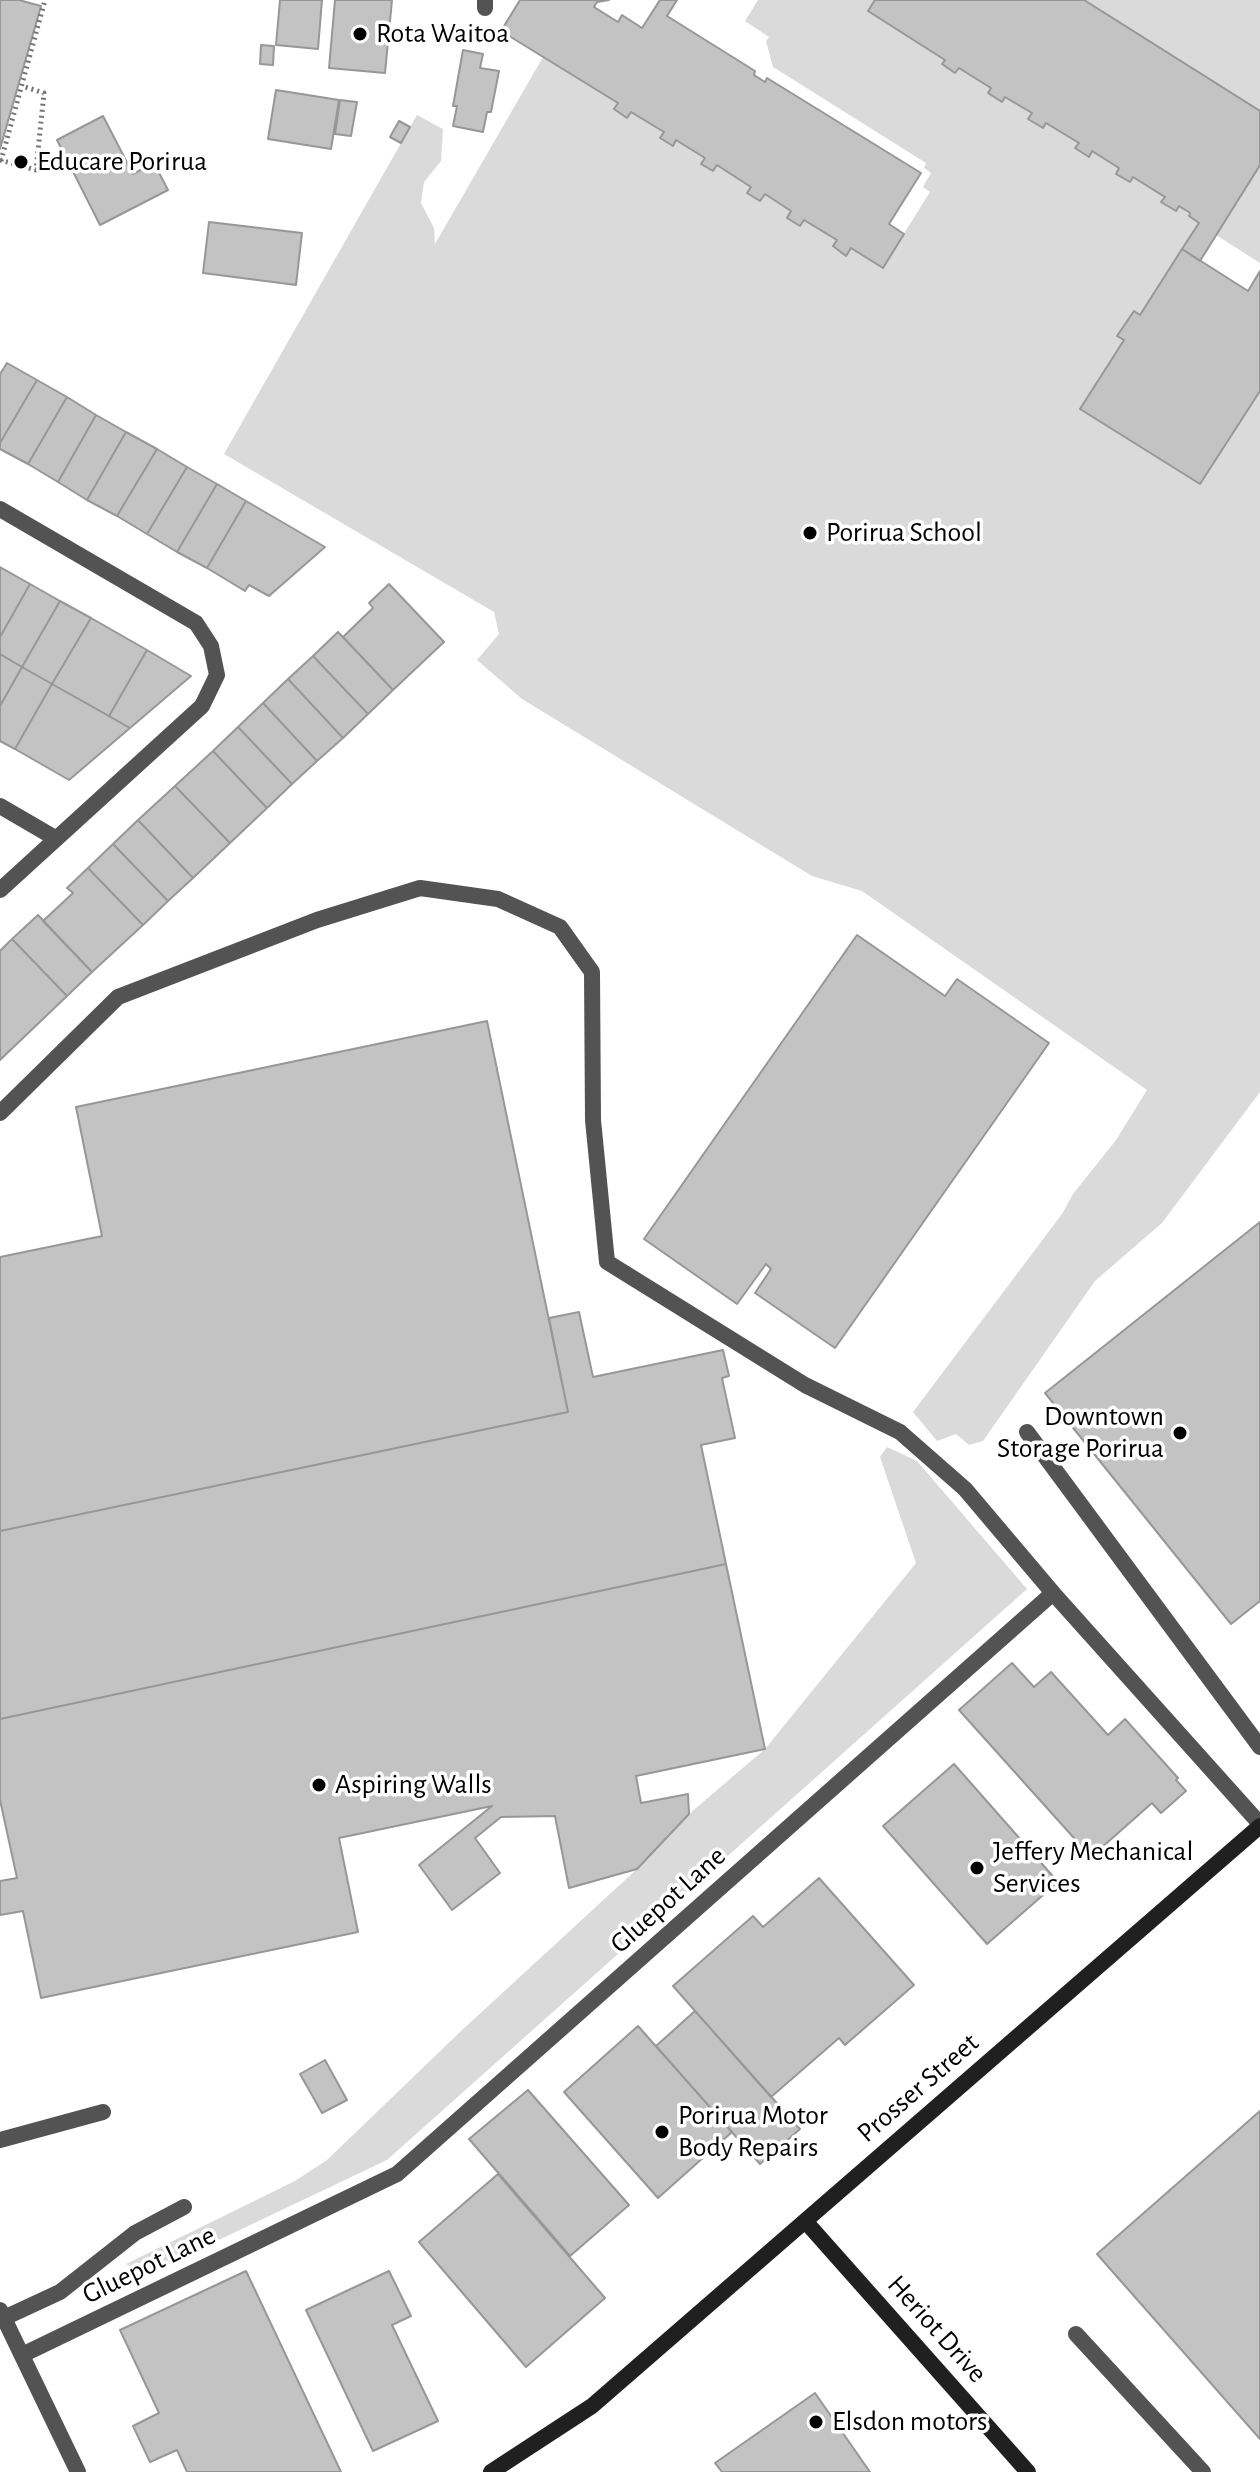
<!DOCTYPE html>
<html>
<head>
<meta charset="utf-8">
<style>
  body { margin:0 }
  canvas { display:block; background:#fff }
</style>
</head>
<body>
<canvas width="1260" height="2472"></canvas>
<script>
const context = document.querySelector('canvas').getContext('2d');
context.lineJoin = 'round';
function fillPath(path, color) { context.fillStyle = color; context.fill(path, 'evenodd'); }
const poly = rows => new Path2D(rows.map(r => 'M' + r).join(''));
function trace(path, color, width, dash) { context.strokeStyle = color; context.lineWidth = width; context.lineCap = dash ? 'butt' : 'round'; context.setLineDash(dash || []); context.stroke(path); }
function drawText(font, color, halo, rows, align = 'center') {
  context.font = font + ' "Alegreya Sans",sans-serif'; context.lineWidth = 7; context.setLineDash([]); context.textBaseline = 'middle'; context.strokeStyle = halo; context.fillStyle = color; for (const [text, x, y, turn = 0] of rows) {
    context.save(); context.translate(x, y); context.rotate((+turn || 0) * Math.PI / 180); context.textAlign = isNaN(turn) ? turn : align; if (halo) context.strokeText(text, 0, 0); context.fillText(text, 0, 0); context.restore();
  }
}
const green = poly([
  [758,0,875,0,869,12,945,60,942,65,955,73,959,68,991,88,988,93,1001,102,1005,97,1032,113,1029,119,1042,128,1046,123,1079,143,1076,149,1088,157,1092,151,1119,168,1116,174,1129,182,1133,177,1165,197,1162,202,1176,211,1179,206,1199,223,1140,315,1133,312,1118,335,1124,340,1081,408,1200,484,1260,391,1260,1092,1162,1223,1095,1281,983,1441,969,1445,956,1434,937,1441,913,1412,1062,1214,1073,1194,1116,1140,1147,1090,862,891,812,876,522,699,477,660,499,634,494,612,224,454,417,115,443,129,441,161,424,182,421,203,434,228,435,244,543,57,618,103,614,110,626,117,631,112,664,132,660,139,672,146,676,140,705,158,701,164,713,171,717,165,751,187,760,201,765,194,791,211,787,218,800,226,804,220,837,240,833,246,846,255,851,248,883,267,930,192,923,187,931,173,924,168,926,163,773,67,766,41,769,37,745,21],
  [1084,0,1260,0,1260,111],
  [1260,165,1260,263,1216,235],
  [887,1447,917,1461,1027,1589,387,2160,145,2275,126,2264,295,2181,327,2160,460,2032,637,1869,689,1814,765,1749,916,1563,880,1457]
]);
const building = poly([
  [0,0,19,0,41,6,0,149,0,0],
  [280,0,322,0,318,49,276,45,280,0],
  [335,0,392,0,385,73,329,68,335,0],
  [520,0,609,0,597,2,594,7,618,22,622,15,642,28,660,0,677,0,667,16,755,71,754,75,765,82,767,78,921,173,889,224,904,234,883,268,851,248,846,256,833,246,837,240,804,220,800,226,787,218,791,211,765,194,760,201,747,193,751,187,717,165,713,171,701,164,705,158,676,140,673,146,660,138,664,132,631,112,627,118,614,109,618,103,501,31,520,0],
  [875,0,1084,0,1260,111,1260,165,1200,261,1182,249,1199,223,1189,216,1190,213,1179,206,1176,211,1161,202,1165,197,1133,177,1130,182,1116,174,1119,168,1092,151,1089,157,1075,148,1079,143,1046,123,1043,128,1028,119,1032,113,1005,97,1002,102,988,93,991,88,959,68,955,73,942,64,945,60,868,11,875,0],
  [261,45,274,46,273,65,260,64,261,45],
  [463,50,483,54,480,68,499,71,491,112,487,112,483,132,453,126,457,106,453,106,463,50],
  [276,90,339,100,331,149,268,139,276,90],
  [340,100,357,102,351,136,335,134,340,100],
  [103,116,133,174,154,163,168,190,100,225,57,140,103,116],
  [399,121,410,127,401,143,390,137,399,121],
  [209,222,302,233,296,285,203,273,209,222],
  [1182,249,1248,291,1260,271,1260,391,1200,484,1080,409,1124,340,1117,336,1134,311,1140,315,1182,249],
  [7,363,37,380,0,443,0,374,7,363],
  [37,380,67,397,28,464,0,449,0,443,37,380],
  [67,397,96,415,58,482,28,464,67,397],
  [96,415,126,432,87,500,58,482,96,415],
  [126,432,157,449,117,516,87,500,126,432],
  [157,449,187,467,147,534,117,516,157,449],
  [187,467,217,484,177,552,147,534,187,467],
  [217,484,246,501,207,568,177,552,217,484],
  [246,501,325,547,269,596,249,585,245,591,207,568,246,501],
  [0,567,30,584,0,637,0,567],
  [30,584,60,601,22,667,0,654,0,637,30,584],
  [389,584,444,642,393,690,343,637,373,608,369,603,389,584],
  [60,601,91,618,52,684,22,667,60,601],
  [91,618,147,650,109,716,52,684,91,618],
  [338,632,393,690,368,714,313,656,338,632],
  [147,650,191,676,130,728,109,716,147,650],
  [0,654,22,667,0,706,0,654],
  [313,656,368,714,343,738,288,679,313,656],
  [22,667,52,684,15,749,0,741,0,706,22,667],
  [288,679,343,738,317,761,263,703,288,679],
  [52,684,130,728,69,780,15,749,52,684],
  [263,703,317,761,292,784,238,727,263,703],
  [238,727,292,784,267,808,213,751,238,727],
  [213,751,267,808,230,843,175,786,213,751],
  [175,786,230,843,193,878,138,820,175,786],
  [138,820,193,878,168,901,113,844,138,820],
  [113,844,168,901,143,925,88,868,113,844],
  [88,868,143,925,92,972,43,921,73,893,67,888,88,868],
  [38,915,92,972,67,996,12,939,38,915],
  [857,935,945,996,957,979,1049,1043,835,1348,755,1293,771,1269,766,1264,737,1304,644,1239,857,935],
  [12,939,67,996,0,1060,0,951,12,939],
  [487,1021,568,1412,0,1531,0,1257,102,1236,76,1107,487,1021],
  [1260,1222,1260,1601,1231,1624,1045,1393,1260,1222],
  [579,1312,593,1377,723,1350,729,1376,722,1378,735,1438,701,1445,726,1564,0,1719,0,1531,568,1412,549,1318,579,1312],
  [726,1564,765,1749,636,1776,641,1803,688,1794,689,1814,637,1869,569,1888,555,1816,501,1817,475,1838,500,1873,452,1910,419,1865,492,1806,339,1838,358,1932,41,1998,23,1911,0,1915,0,1881,17,1878,0,1800,0,1719,726,1564],
  [1012,1663,1034,1687,1051,1672,1108,1735,1125,1719,1178,1778,1176,1780,1186,1791,1161,1813,1152,1803,1091,1857,959,1710,1012,1663],
  [954,1764,1058,1882,987,1944,883,1826,954,1764],
  [819,1878,914,1985,845,2045,839,2038,771,2097,673,1986,753,1916,763,1927,819,1878],
  [695,2011,800,2129,760,2164,656,2046,695,2011],
  [638,2026,732,2132,658,2198,564,2092,638,2026],
  [325,2060,347,2100,322,2113,300,2074,325,2060],
  [528,2090,629,2205,570,2256,469,2139,528,2090],
  [1260,2111,1260,2439,1097,2254,1260,2111],
  [498,2174,605,2298,526,2367,419,2242,498,2174],
  [246,2271,341,2472,187,2472,177,2450,150,2462,133,2426,159,2413,120,2330,246,2271],
  [389,2271,411,2316,392,2325,438,2421,373,2451,306,2310,389,2271],
  [815,2393,870,2472,722,2472,715,2463,815,2393]
]);
const path = poly([
  [0,160,36,170,44,93,22,86],
  [1,161,45,0]
]);
const lane = poly([
  [485,8,485,0],
  [0,509,196,623,211,646,217,675,202,706,0,890],
  [0,806,55,838],
  [0,1113,118,997,317,920,420,888,498,899,560,927,592,972,593,1120,607,1262,805,1385,900,1432,965,1489,1053,1593],
  [1027,1432,1260,1747],
  [0,2140,103,2112],
  [4,2318,60,2292,135,2233,184,2207],
  [1076,2334,1203,2472],
  [22,2355,397,2174,1053,1593,1260,1824]
]);
const street = poly([
  [0,2310,78,2472]
]);
const secondary = poly([
  [806,2222,1028,2472],
  [491,2472,592,2406,1260,1826]
]);
const markers = [
  [360,34,8,"#000"],
  [21,162,8,"#000"],
  [810,533,8,"#000"],
  [1180,1433,8,"#000"],
  [319,1785,8,"#000"],
  [977,1868,8,"#000"],
  [662,2132,8,"#000"],
  [816,2422,8,"#000"]
];
const poiNames = [
  ["Rota Waitoa",376,34],
  ["Educare Porirua",37,162],
  ["Porirua School",826,533],
  ["Downtown",1164,1417,"right"],
  ["Storage Porirua",1164,1449,"right"],
  ["Aspiring Walls",335,1785],
  ["Jeffery Mechanical",993,1852],
  ["Services",993,1884],
  ["Porirua Motor",678,2116],
  ["Body Repairs",678,2148],
  ["Elsdon motors",832,2422]
];
const streetNames = [
  ["Gluepot Lane",668,1900,-42],
  ["Prosser Street",918,2088,-41],
  ["Gluepot Lane",149,2265,-26],
  ["Heriot Drive",937,2329,48]
];
fillPath(green, '#dadada');
fillPath(building, '#c3c3c3');
trace(building, '#979797', 2);
trace(path, '#757575', 5, [2, 4]);
trace(lane, '#535353', 16);
trace(street, '#535353', 16);
trace(secondary, '#202020', 16);
for (const [x, y, r, color] of markers) { const dot = new Path2D(); dot.arc(x, y, r, 0, 2 * Math.PI); context.fillStyle = color; context.fill(dot); trace(dot, '#fff', 3); }
drawText('28px', '#000', '#fff', poiNames, 'left');
drawText('28px', '#000', '#fff', streetNames);
</script>
</body>
</html>
